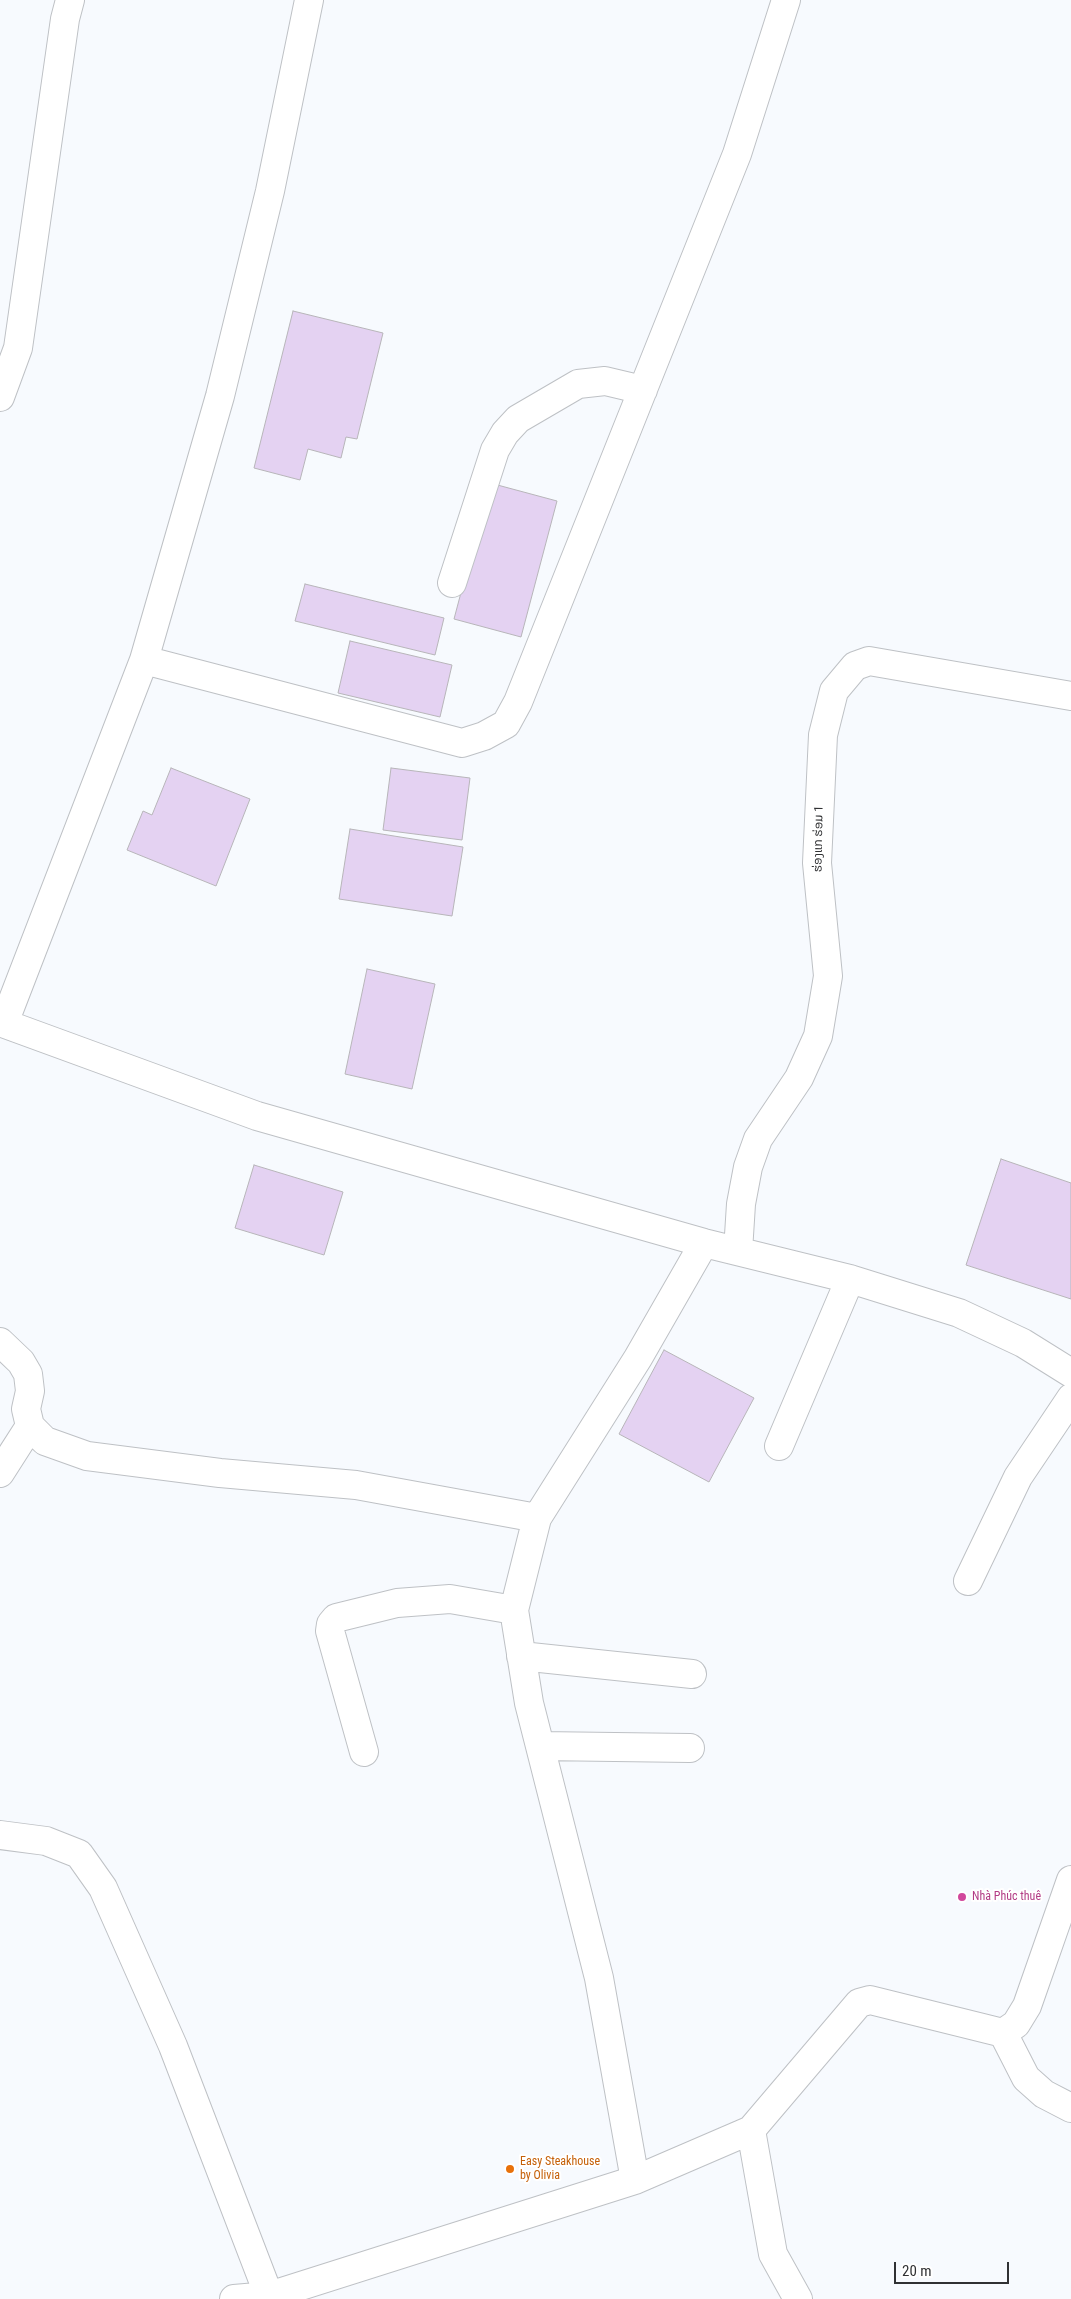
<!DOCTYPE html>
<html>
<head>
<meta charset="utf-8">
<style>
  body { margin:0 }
  #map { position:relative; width:1071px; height:2299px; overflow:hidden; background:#f7fafe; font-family:"Roboto Condensed",sans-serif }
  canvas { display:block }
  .scale { position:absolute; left:894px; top:2262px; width:115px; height:22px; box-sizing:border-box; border:2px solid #303133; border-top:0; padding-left:6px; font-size:15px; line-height:18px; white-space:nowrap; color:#303133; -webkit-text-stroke:4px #fff; paint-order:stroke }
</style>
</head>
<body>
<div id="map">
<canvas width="1071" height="2299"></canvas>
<div class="scale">20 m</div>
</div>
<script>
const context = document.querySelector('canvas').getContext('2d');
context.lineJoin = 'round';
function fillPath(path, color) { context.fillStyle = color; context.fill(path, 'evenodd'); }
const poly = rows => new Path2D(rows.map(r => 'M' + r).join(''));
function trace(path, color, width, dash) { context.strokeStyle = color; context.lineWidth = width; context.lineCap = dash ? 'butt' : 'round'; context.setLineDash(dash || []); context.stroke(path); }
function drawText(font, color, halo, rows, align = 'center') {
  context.font = font + ' "Roboto Condensed","Noto Sans Lao",sans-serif'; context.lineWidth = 4; context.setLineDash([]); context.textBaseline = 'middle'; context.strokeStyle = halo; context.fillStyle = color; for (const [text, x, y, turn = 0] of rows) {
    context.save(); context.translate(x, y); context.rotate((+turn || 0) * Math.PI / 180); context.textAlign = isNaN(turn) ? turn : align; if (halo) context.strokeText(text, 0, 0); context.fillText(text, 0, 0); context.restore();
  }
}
const building = poly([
  [293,311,383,333,357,439,346,437,341,458,308,449,300,480,254,468,293,311],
  [490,483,557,501,521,637,454,619,490,483],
  [305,584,444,618,435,655,295,621,305,584],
  [350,641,452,665,440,717,338,693,350,641],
  [171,768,250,799,216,886,127,850,143,811,152,815,171,768],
  [391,768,470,778,462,840,383,830,391,768],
  [350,829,463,847,452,916,339,899,350,829],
  [367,969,435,984,412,1089,345,1074,367,969],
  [1001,1159,1071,1183,1071,1299,966,1265,1001,1159],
  [254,1165,343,1192,324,1255,235,1228,254,1165],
  [664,1350,754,1398,709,1482,619,1434,664,1350]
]);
const minor = poly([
  [0,397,18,348,65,19,70,0],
  [452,583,495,450,505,433,518,419,578,384,605,381,643,390],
  [144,660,462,743,484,736,506,724,518,702,737,154,786,0],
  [0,1022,257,1116,704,1243,850,1279,959,1313,1023,1343,1071,1373],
  [4,1023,144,660,220,396,270,191,309,0],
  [738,1251,741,1204,748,1167,758,1139,799,1078,818,1036,828,976,817,863,823,735,834,691,855,666,869,661,1071,696],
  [0,1342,21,1362,28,1374,30,1391,26,1409,30,1426,45,1441,87,1456,220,1473,356,1485,537,1518],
  [779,1446,850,1279],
  [0,1473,30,1426],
  [968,1581,1018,1477,1071,1398],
  [521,1656,692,1674],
  [540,1746,690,1748],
  [364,1752,330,1631,331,1624,336,1618,397,1603,450,1599,514,1610],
  [0,1835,46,1841,79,1854,103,1888,173,2046,269,2296],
  [1003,2033,1026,2078,1044,2094,1071,2108],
  [751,2130,773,2254,798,2299],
  [635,2180,599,1978,529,1703,514,1610,537,1518,638,1358,704,1243],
  [234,2299,269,2296,635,2180,751,2130,859,2003,870,2000,1003,2033,1016,2024,1027,2006,1071,1880]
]);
const markers = [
  [962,1897,5,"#d1479c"],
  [510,2169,5,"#e8710a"]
];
const streetNames = [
  ["ຮ່ອງແກ ຮ່ອມ 1",819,839,-89]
];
const hotelNames = [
  ["Nhà Phúc thuê",972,1897]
];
const foodNames = [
  ["Easy Steakhouse",520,2162],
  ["by Olivia",520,2176]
];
fillPath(building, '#e4d2f2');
trace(building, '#b7b5b9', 1);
trace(minor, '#bec1c5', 30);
trace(minor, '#fff', 28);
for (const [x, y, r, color] of markers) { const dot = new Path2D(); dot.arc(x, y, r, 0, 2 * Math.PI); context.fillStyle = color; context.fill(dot); trace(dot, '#fff', 2); }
drawText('12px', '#303133', '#fff', streetNames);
drawText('12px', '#b23c85', '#fff', hotelNames, 'left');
drawText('12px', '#c56008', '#fff', foodNames, 'left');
</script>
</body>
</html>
